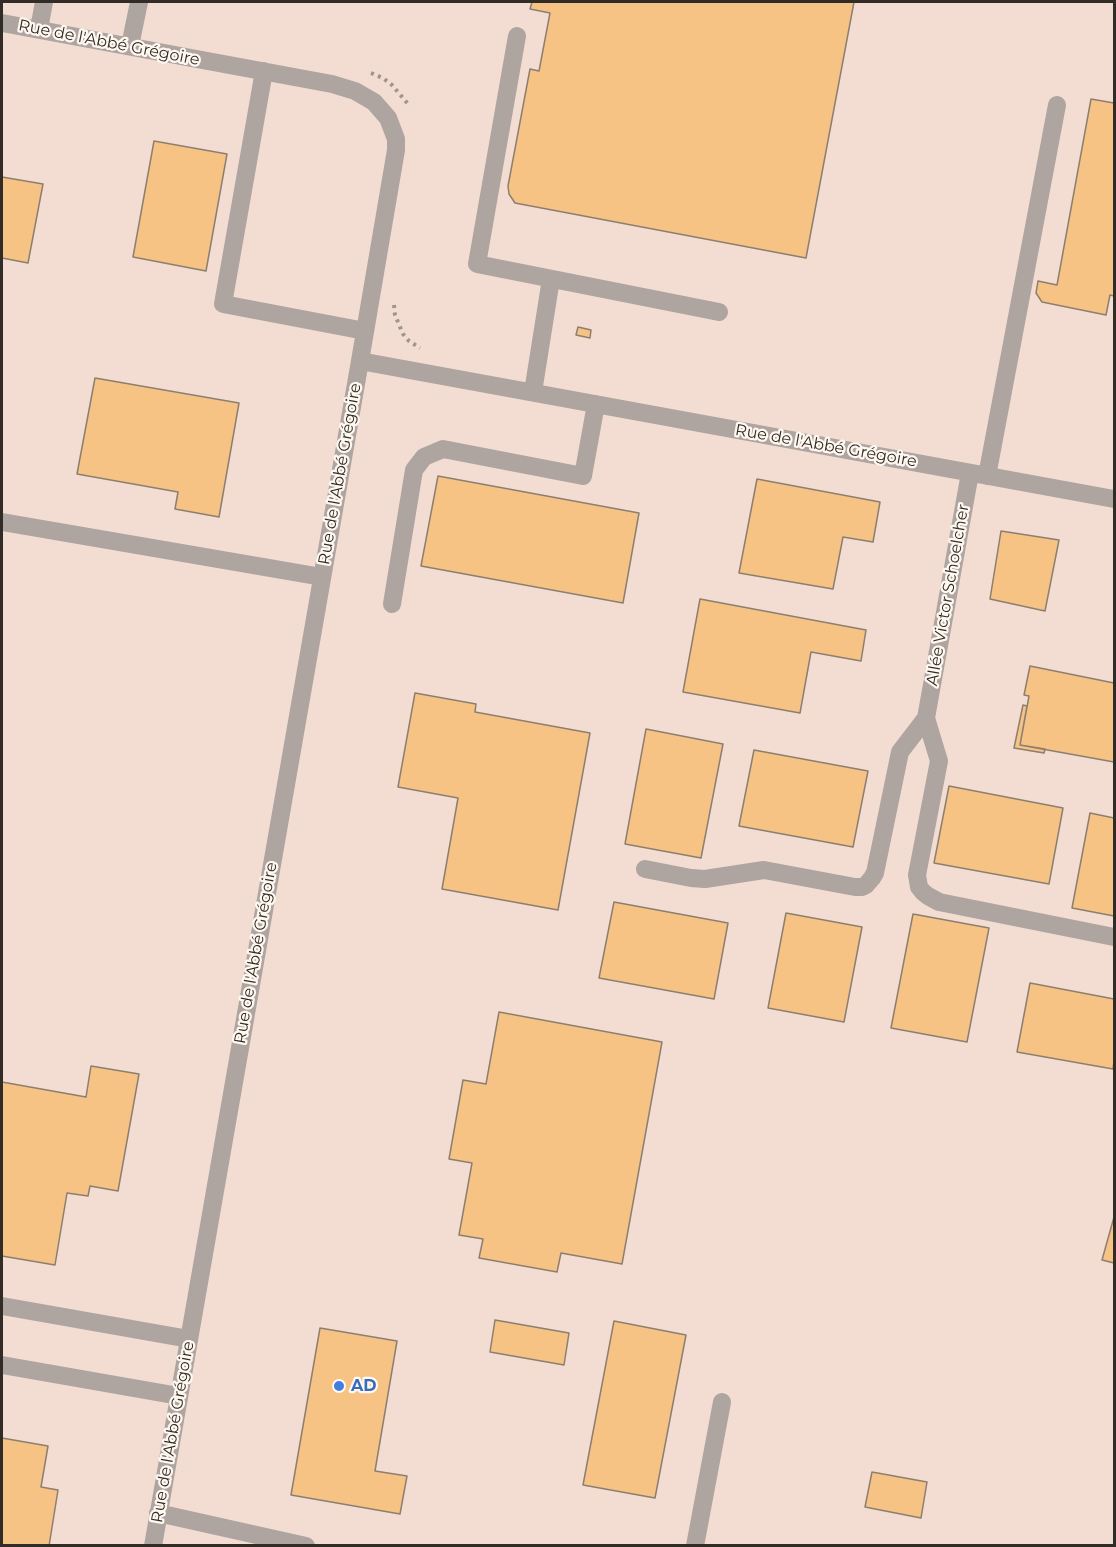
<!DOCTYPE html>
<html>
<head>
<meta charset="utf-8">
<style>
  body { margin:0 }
  #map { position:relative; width:1116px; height:1547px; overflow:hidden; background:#f8e9d8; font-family:Montserrat,sans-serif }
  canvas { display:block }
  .frame { position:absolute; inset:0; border:3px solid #312c25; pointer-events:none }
</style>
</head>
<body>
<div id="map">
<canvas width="1116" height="1547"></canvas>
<div class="frame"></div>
</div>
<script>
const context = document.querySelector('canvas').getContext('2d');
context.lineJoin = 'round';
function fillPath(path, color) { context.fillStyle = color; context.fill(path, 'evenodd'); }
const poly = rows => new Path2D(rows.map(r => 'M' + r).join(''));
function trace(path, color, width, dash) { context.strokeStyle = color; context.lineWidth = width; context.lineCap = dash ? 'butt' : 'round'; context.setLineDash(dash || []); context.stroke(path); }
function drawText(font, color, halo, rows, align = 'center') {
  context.font = font + ' Montserrat,sans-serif'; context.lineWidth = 4.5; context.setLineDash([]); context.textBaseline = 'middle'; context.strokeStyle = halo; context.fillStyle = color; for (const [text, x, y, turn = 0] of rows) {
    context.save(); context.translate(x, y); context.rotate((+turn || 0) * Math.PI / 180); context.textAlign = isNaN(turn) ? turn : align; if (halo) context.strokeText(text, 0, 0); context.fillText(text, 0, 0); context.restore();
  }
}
const industrial = poly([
  [2,2,1114,2,1114,1545,2,1546]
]);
const building = poly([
  [532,2,854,2,806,258,515,203,509,194,508,186,530,69,539,71,550,13,530,9,532,2],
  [1091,99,1114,103,1114,296,1110,295,1106,315,1042,302,1036,293,1038,281,1057,285,1091,99],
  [154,141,227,154,206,271,133,257,154,141],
  [2,177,43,184,28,263,2,258,2,177],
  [578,327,591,330,590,338,576,335,578,327],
  [95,378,239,403,219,517,175,509,178,492,77,474,95,378],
  [438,476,639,513,623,603,421,566,438,476],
  [757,479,880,502,873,542,843,537,833,589,739,573,757,479],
  [1001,531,1059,540,1045,611,990,599,1001,531],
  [700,599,866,630,861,661,811,652,800,713,683,692,700,599],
  [1030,666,1114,683,1114,762,1020,745,1029,696,1024,695,1030,666],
  [415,693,476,704,475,712,590,733,558,910,442,889,458,798,398,787,415,693],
  [1023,705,1027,706,1020,745,1045,749,1044,753,1014,748,1023,705],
  [646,729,723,744,701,858,625,844,646,729],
  [754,750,868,771,853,847,739,826,754,750],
  [949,786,1063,808,1049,884,934,863,949,786],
  [1090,813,1114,818,1114,916,1072,908,1090,813],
  [614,902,728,923,714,999,599,978,614,902],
  [786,913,862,927,844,1022,768,1008,786,913],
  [913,914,989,928,967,1042,891,1028,913,914],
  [1030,983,1114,999,1114,1061,1113,1069,1017,1052,1030,983],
  [499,1012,662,1042,622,1264,561,1253,557,1272,479,1258,483,1239,459,1235,472,1163,449,1159,463,1080,486,1084,499,1012],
  [91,1066,139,1074,118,1191,90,1186,88,1196,67,1193,55,1265,2,1256,2,1082,86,1097,91,1066],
  [1114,1217,1114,1263,1102,1260,1114,1217],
  [495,1320,569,1333,564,1365,490,1352,495,1320],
  [614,1321,686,1335,655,1498,583,1485,614,1321],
  [320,1328,397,1341,375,1471,407,1476,400,1514,291,1495,320,1328],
  [2,1438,48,1446,41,1487,58,1490,49,1546,2,1546,2,1438],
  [872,1472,927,1482,921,1518,865,1507,872,1472]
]);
const path = poly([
  [371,73,383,78,392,85,408,104],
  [394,305,395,315,403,334,409,341,420,348]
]);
const minor = poly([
  [2,23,332,84,355,91,374,102,388,118,396,139,396,150,360,361,1114,499],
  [39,29,44,2],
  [517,36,477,264,719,312],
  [130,46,139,2],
  [264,71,223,304,365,331],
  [533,392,551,279],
  [987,476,1057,105],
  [2,522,322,577],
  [392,604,414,470,424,457,443,449,583,476,596,404],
  [926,718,970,473],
  [645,869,691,878,705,879,764,870,855,887,862,887,866,885,872,878,875,873,900,752,926,718,939,761,917,875,919,887,923,892,928,896,939,902,1114,937],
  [2,1306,189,1339],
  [2,1365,179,1396],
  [158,1513,306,1546],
  [153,1546,360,361],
  [695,1546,722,1402]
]);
const markers = [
  [339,1386,6,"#3f7fe0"]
];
const streetNames = [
  ["Rue de l'Abbé Grégoire",109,43,11],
  ["Rue de l'Abbé Grégoire",826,446,10],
  ["Rue de l'Abbé Grégoire",340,474,-80],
  ["Allée Victor Schoelcher",948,595,-80],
  ["Rue de l'Abbé Grégoire",256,953,-80],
  ["Rue de l'Abbé Grégoire",173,1432,-80]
];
const shopNames = [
  ["AD",351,1386]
];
fillPath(industrial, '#f3dcd1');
fillPath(building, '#f7c384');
trace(building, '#8c7f70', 1.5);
trace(path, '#9f9588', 4, [3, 4.5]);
trace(minor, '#aea4a0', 18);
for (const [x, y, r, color] of markers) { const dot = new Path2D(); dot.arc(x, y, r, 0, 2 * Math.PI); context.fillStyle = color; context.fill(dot); trace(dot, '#fef8f1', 2); }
drawText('16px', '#312c25', '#fef8f1', streetNames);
drawText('bold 16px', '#366cbe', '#fef8f1', shopNames, 'left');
</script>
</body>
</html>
